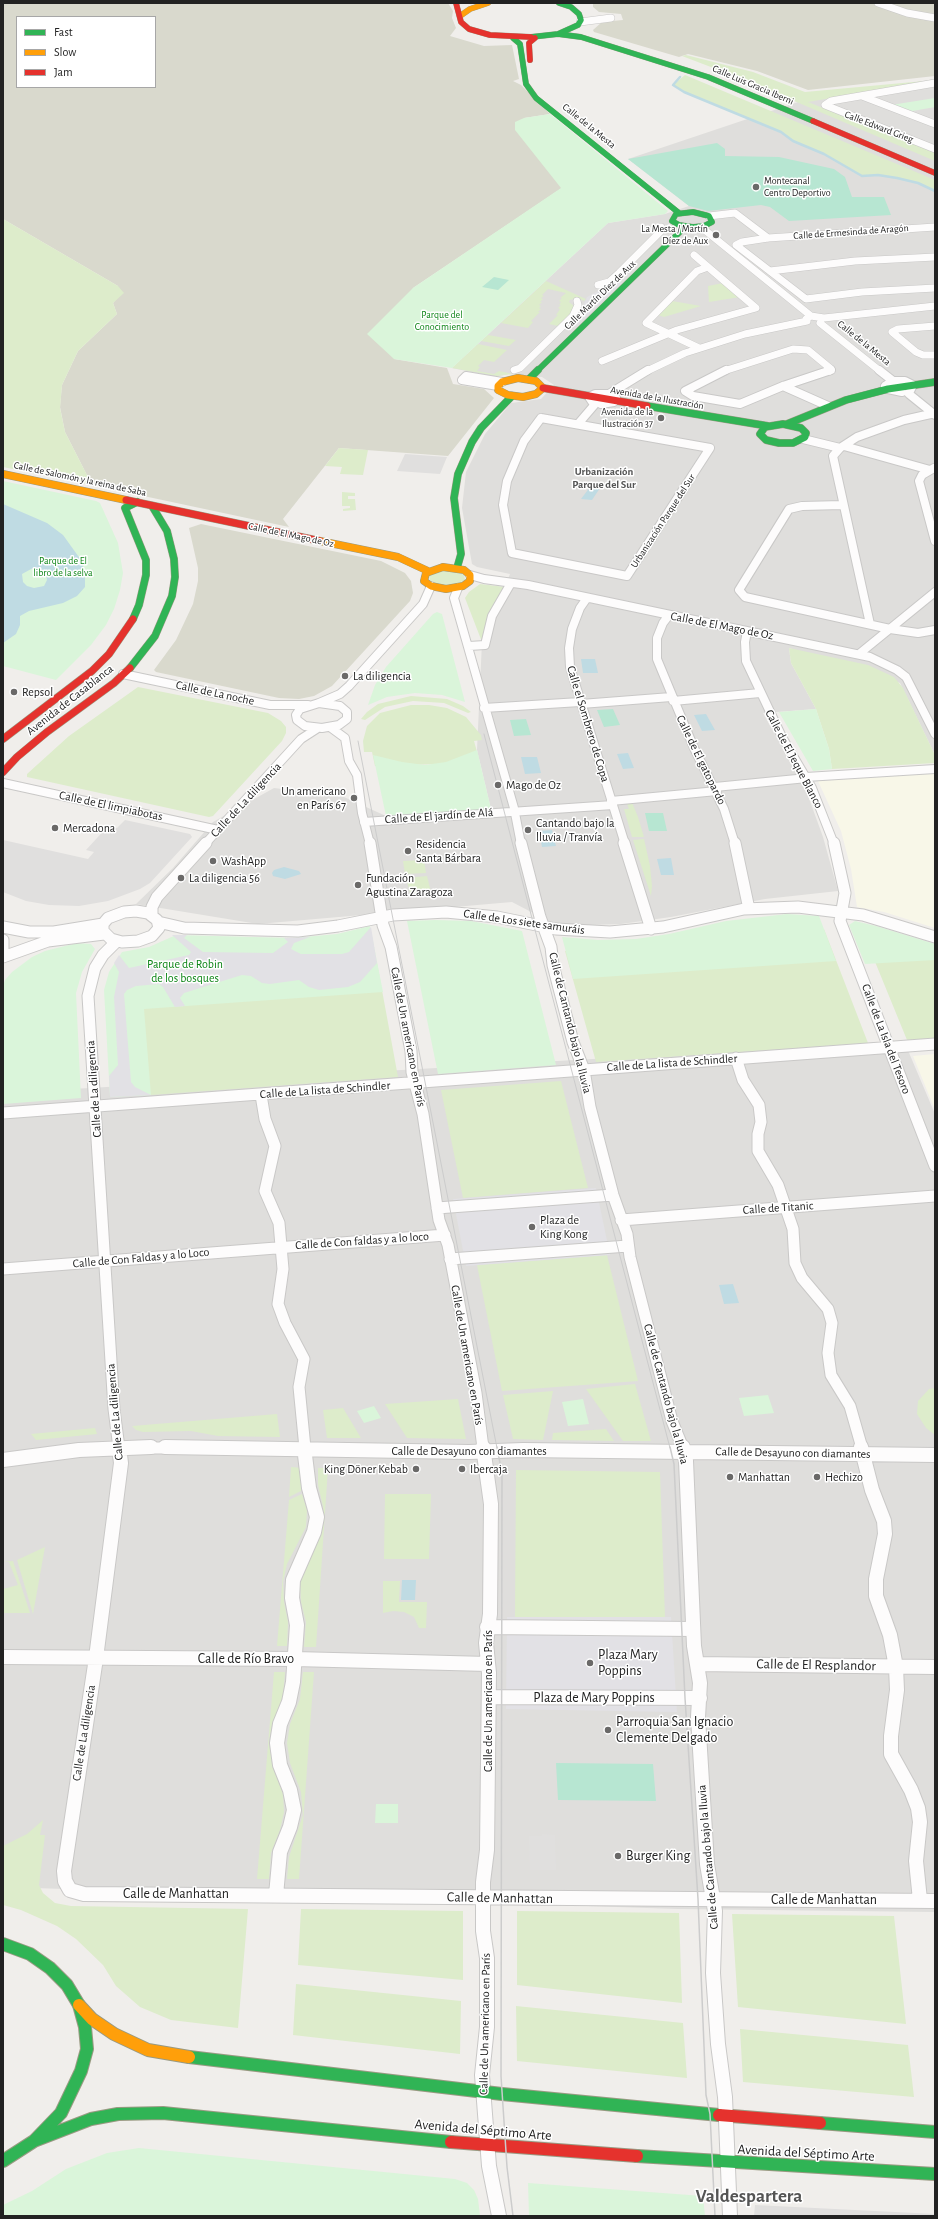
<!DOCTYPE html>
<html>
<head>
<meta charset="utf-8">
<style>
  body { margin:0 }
  #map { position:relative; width:938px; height:2219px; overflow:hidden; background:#f0eeeb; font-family:"Alegreya Sans",sans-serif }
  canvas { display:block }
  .frame { position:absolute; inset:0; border:4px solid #222; pointer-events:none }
  .legend { position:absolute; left:16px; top:16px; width:140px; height:72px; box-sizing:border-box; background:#fff; border:1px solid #a7a7a7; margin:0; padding:5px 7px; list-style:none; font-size:12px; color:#222 }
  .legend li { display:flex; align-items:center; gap:8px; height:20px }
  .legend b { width:20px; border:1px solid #a7a7a7 }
</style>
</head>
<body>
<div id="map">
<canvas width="938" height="2219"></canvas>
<div class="frame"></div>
<ul class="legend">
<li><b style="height:5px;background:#30b455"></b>Fast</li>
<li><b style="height:5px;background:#ff9f0a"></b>Slow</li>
<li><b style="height:5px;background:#e5322d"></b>Jam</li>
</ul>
</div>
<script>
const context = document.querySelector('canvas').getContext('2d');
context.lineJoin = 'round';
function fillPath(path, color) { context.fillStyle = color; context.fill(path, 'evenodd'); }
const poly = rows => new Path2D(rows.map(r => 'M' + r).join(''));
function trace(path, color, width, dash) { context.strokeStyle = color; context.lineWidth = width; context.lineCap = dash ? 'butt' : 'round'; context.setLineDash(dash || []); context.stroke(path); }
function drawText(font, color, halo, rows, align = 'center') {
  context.font = font + ' "Alegreya Sans",sans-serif'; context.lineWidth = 3; context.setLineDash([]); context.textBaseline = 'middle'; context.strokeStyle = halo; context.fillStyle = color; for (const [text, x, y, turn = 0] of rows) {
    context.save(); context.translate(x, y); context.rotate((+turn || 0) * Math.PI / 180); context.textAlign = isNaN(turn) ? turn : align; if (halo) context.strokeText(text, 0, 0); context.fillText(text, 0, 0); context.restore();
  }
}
const residential = poly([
  [935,79,935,755,900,683,789,648,791,663,816,709,763,713,807,793,823,837,838,891,765,899,671,917,621,924,558,926,512,902,258,924,136,904,173,868,213,822,274,788,344,797,386,816,491,809,477,750,482,642,510,574,477,567,472,564,462,508,466,472,485,434,511,403,541,399,554,385,542,377,508,374,495,377,452,368,608,223,665,214,689,206,628,159,807,99],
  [904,1041,935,1114,935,1912,678,1909,3,1887,3,1093]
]);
const education = poly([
  [935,773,935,928,884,912,857,907,851,869,841,831,818,781],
  [935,1054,935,1110,913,1056]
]);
const construction = poly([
  [3,3,448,3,453,11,452,18,456,28,450,36,484,46,512,45,519,79,513,81,521,85,550,114,524,118,562,188,413,288,394,359,447,368,453,384,484,389,494,398,448,456,339,448,283,519,289,527,92,485,65,432,60,407,62,385,78,351,117,314,113,303,117,298,118,286,3,219],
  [17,17,155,17,155,87,17,87],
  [593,3,935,3,935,76,808,90,757,71,688,54,679,57,594,32,593,30,602,22,623,20,621,14,599,12,593,7],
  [201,524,381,561,405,573,411,581,413,593,410,601,332,686,314,696,299,699,279,698,156,672,154,670,176,640,193,604,198,581,198,568,189,528]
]);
const grass = poly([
  [686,55,753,72,805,92,935,80,808,102,935,153,935,161,745,80,682,56],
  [685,75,935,180,935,191,918,183,897,178,878,175,862,176,824,154,793,141,781,132,684,92,673,85],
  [3,219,118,286,124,293,113,303,117,314,78,351,62,385,60,408,65,432,92,485,3,467],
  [546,281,586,299,584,301,578,298,570,300,569,302,574,306,570,314,558,326,549,324,558,315,556,315,560,309,558,308,561,305,559,305,561,302,559,301,562,298,560,298,566,293,548,289,542,295,544,296,541,298,543,299,540,302,542,302,539,305,541,306,539,308,541,309,538,312,540,312,531,321,533,322,528,328,501,323],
  [723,283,740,297,709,302,708,286],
  [672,301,701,306,664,317,658,315],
  [488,335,516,340,509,346,481,341],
  [478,344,507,350,494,362,484,360,478,366,480,367,477,371,494,374,499,371,513,374,497,376,452,368],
  [339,448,368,450,363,475,340,474,342,467,325,466],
  [342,492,355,493,355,496,348,496,348,499,355,499,356,510,343,511,343,509,350,508,350,506,342,506],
  [453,570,464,575,465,580,455,585,438,585,430,580,429,576,433,572],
  [480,584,505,587,482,642,465,598,469,592],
  [789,648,868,665,894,677,903,688,935,755,935,763,832,769,829,749,816,709,791,663],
  [138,687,268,713,281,721,286,727,286,733,282,741,213,816,209,817,27,777,27,774,69,736],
  [411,696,447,699,463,706,471,712,468,713,444,703,413,701,385,707,365,720,361,719,367,712,378,704],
  [411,705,429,705,447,708,466,717,481,735,482,740,474,741,479,759,472,763,375,766,372,752,364,752,363,741,367,726,380,713],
  [631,800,638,817,644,837,632,837,624,809,629,809,626,801],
  [644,839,650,866,652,886,651,896,633,840],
  [424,860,426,873,405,874,403,861],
  [427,876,431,892,410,893,406,878],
  [824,929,868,1043,596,1062,565,951,706,955],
  [935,948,935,1038,907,1040,871,952],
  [377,963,398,1077,151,1095,135,1087,125,992],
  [561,1081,588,1188,463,1198,441,1090],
  [607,1255,638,1381,502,1391,477,1265],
  [635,1384,651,1441,623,1441,586,1389],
  [935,1388,935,1435,926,1428,917,1414,918,1401,929,1389],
  [553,1391,543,1440,513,1439,503,1395],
  [458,1399,466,1439,407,1438,385,1404],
  [343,1408,361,1438,327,1438,323,1410],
  [277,1414,280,1437,218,1436,191,1431,143,1432,136,1430,132,1426],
  [95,1428,97,1434,36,1440,31,1434],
  [606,1429,614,1441,552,1440,553,1433],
  [291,1467,302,1468,301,1491,289,1497],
  [318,1468,328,1468,316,1647,304,1647,306,1622,301,1602,300,1583,302,1571,318,1541,324,1523,323,1506,318,1485],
  [516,1470,660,1472,665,1618,515,1617],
  [302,1494,307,1510,306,1527,287,1564,283,1582,284,1602,288,1622,287,1646,277,1646,289,1500],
  [385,1494,431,1494,429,1559,384,1559],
  [45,1547,33,1614,17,1560],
  [13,1561,30,1613,3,1613,3,1589,18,1585,9,1562,3,1562],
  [383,1581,400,1581,399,1602,427,1602,426,1628,419,1628,414,1617,404,1612,393,1611,383,1613],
  [274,1672,285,1672,283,1696,272,1726,269,1741,272,1765,283,1794,284,1812,280,1830,271,1853,269,1879,257,1879],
  [303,1672,314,1672,299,1879,287,1879,289,1857,303,1815,301,1792,290,1763,287,1743,290,1724,300,1699],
  [43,1820,40,1835,45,1835,39,1885,43,1893,55,1903,71,1906,248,1909,238,2028,171,2020,140,2007,116,1986,103,1965,76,1939,57,1926,21,1910,3,1905,3,1846,27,1834],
  [301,1909,463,1911,463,1980,298,1965],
  [517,1911,679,1913,682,2003,517,1985],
  [732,1914,894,1916,906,2024,738,2007],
  [296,1984,461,2001,460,2054,293,2035],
  [516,2006,683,2023,687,2078,517,2061],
  [740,2029,908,2045,914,2097,743,2082]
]);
const park = poly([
  [935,98,935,107,907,112,891,105],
  [550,114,668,211,665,214,608,223,452,368,394,359,367,334,413,288,561,188,515,130,515,122,524,118],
  [3,481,96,501,100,503,118,543,123,573,120,590,114,609,106,625,91,645,56,680,3,666],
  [437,612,442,614,465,702,442,695,415,693,387,697,368,705,375,685,386,667,433,614],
  [816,709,829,749,832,769,813,771,779,712],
  [477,750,491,809,386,816,373,755,402,762,425,765,446,762],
  [787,914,819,916,836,961,573,979,562,937,598,940,636,939,669,934,726,921],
  [435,920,471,921,522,931,556,1065,438,1074,407,921],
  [855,921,876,926,935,944,935,960,865,964,849,925],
  [370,926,383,992,144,1009,151,1095,110,1097,104,990,109,972,122,952,149,947,176,935,293,938,337,934],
  [77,943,91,944,95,949,82,972,76,993,81,1098,3,1104,3,986,5,980,12,972,32,957,45,951],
  [768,1395,774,1413,744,1416,739,1398],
  [583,1399,589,1424,568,1426,562,1402],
  [374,1406,381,1418,364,1423,357,1411],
  [376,1804,398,1804,398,1823,375,1823],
  [139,2148,455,2179,467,2183,474,2190,478,2199,480,2216,3,2216,3,2205,32,2191,66,2169,107,2153],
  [528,2183,703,2196,705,2216,529,2216]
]);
const pitch = poly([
  [717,143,725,149,725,156,779,157,834,169,845,177,852,197,884,197,891,215,789,221,770,207,761,205,708,211,689,206,628,159],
  [494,277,509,280,498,290,482,287],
  [613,709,620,725,604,727,597,710],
  [526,719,531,735,514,736,510,720],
  [645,813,663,813,667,831,649,831],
  [556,1763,653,1764,656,1801,558,1800]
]);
const parking = poly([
  [405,454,447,457,440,474,397,471],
  [125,820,190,834,192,837,150,883,140,889,108,901,79,906,49,905,26,901,3,892,3,840,88,859,94,852,86,850,108,826,117,828],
  [542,1834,555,1835,556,1870,530,1870,529,1836,542,1836],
  [755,2205,935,2214,935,2216,754,2216]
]);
const plaza = poly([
  [614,282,622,283,574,328,587,297],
  [371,927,377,963,360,982,348,987,319,990,309,987,299,980,270,984,262,983,251,976,242,975,184,993,180,998,185,1006,175,1007,163,987,159,984,136,986,127,990,124,994,131,1082,135,1087,151,1095,110,1097,109,1076,118,1065,114,997,119,972,114,963,119,955,129,968,189,955,191,952,172,935,187,935,184,938,203,952,273,953,288,942,284,938,310,937,294,943,291,949,301,954,342,954,349,952],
  [596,1188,610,1255,466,1266,453,1199],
  [507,1617,671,1617,677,1712,506,1709]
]);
const water = poly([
  [596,483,603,485,604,489,600,488,592,500,581,499,590,487,586,486],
  [3,504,47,523,63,535,81,560,85,574,85,587,77,596,63,603,29,611,20,616,20,625,16,634,3,643],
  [33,568,46,573,47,580,44,586,34,588,27,586,23,582,22,574],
  [581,659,595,659,598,673,583,673],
  [706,714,715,730,702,731,694,715],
  [628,753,634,768,623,769,617,754],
  [521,757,537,757,541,773,525,774],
  [552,830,556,846,542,847,539,831],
  [671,858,674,875,661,875,657,859],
  [284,867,299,871,301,874,285,879,273,876,272,873,274,870],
  [733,1284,739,1303,724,1304,719,1285],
  [402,1580,416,1580,415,1600,401,1600]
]);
const stream = poly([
  [680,77,673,85,684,92,781,132,793,141,824,154,862,176,878,175,897,178,918,183,935,191]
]);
const streetFar3 = poly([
  [878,3,907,13,935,18],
  [580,22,611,18],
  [935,83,831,101,825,105,935,149],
  [862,96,935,124],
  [709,216,735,213,768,238],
  [701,227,811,316],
  [935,227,768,238,742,242,736,245,806,299,862,292,935,288],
  [770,271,855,261,935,257],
  [598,285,609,282,619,273,661,231,661,227],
  [806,319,811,316,824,318,935,306],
  [820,323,880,371],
  [935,326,898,329,892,332,916,352,923,355,935,355],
  [699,348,646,323,697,271,708,267],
  [602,361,677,330,756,308,694,255],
  [514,370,520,368,573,316,578,305,577,301],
  [647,371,685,353,745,334,807,321],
  [724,371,793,349,808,350,831,369,830,371]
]);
const streetFar2 = poly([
  [726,370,685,391,693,396,740,404,783,386],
  [879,370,893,381],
  [498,386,462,380,466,376,502,382],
  [783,386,828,406],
  [783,386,831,370],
  [902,392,888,389,885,386,893,381,905,381,913,385,910,391],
  [609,394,648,370],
  [909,394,935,415],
  [593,403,589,397,595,394,609,394,616,398,614,402,601,404],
  [541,418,710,448,627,576,512,553,503,505,507,481,524,441,541,418],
  [578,424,596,403],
  [803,439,840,448],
  [844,446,930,470],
  [934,468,922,475,919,481,935,541],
  [842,505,802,506,789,509,739,590,745,597,890,629,918,633,935,630],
  [470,575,484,579,528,585,870,657,897,670,906,677,935,734],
  [458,588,454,598,514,808,521,844],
  [587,598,580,608,572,629,569,648,570,667,625,844],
  [669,615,663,623,657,638,657,659,694,748,724,809,735,844],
  [870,624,833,456,840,448,857,437,904,420,935,413],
  [747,631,745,642,746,661,782,737,812,788,834,844],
  [469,646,485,645,492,616,511,583],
  [859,654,935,592],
  [123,674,270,705,308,705],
  [673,701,760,693],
  [319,703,340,694,349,686,423,604,431,586],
  [319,703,340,706,347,712,347,719,339,725,322,728,305,726,297,720,296,715,300,709,319,703],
  [581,704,671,697],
  [484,708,580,702],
  [330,727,345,738,349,761,357,775,362,813,370,844],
  [806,777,935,769],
  [3,783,218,830],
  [715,787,807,778],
  [611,801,717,791],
  [364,822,613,805],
  [205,844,301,739,318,728]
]);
const streetFar1 = poly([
  [370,843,383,925,391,947,411,1051,412,1072,423,1114,439,1220,448,1245,476,1393,483,1448],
  [521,843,540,917,551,947,553,965,573,1042,584,1070,590,1107,613,1195,627,1234,630,1257,672,1421,683,1448],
  [624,843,651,929],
  [735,843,749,909],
  [834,843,845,893,840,921,935,1166],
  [136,911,148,913,157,920,159,928,152,936,138,941,122,942,111,939,103,931,103,924,108,918,124,912,136,911],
  [152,916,152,907,157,897,206,843],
  [158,922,184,928,298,931,338,926,393,915,446,912,497,917,556,929,610,932,663,927,744,909,798,907,863,915,935,937],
  [3,927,29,932,54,932,103,924],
  [3,940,3,951],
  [117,941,103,955,95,968,88,996,114,1409,119,1448],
  [3,957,48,941,104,934],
  [736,1058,743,1080,759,1105,761,1122,758,1134,758,1151,778,1185,793,1229,795,1263,802,1278,828,1309,832,1323,828,1353,831,1375,850,1406,862,1448],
  [261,1095,265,1119,275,1146,265,1191,279,1223,283,1269,278,1304,285,1323,304,1359,299,1387,305,1448],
  [3,1113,935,1044],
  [437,1208,613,1195],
  [621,1220,935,1196],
  [450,1259,628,1246],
  [3,1269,445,1235],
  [126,1448,228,1448]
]);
const street = poly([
  [119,1447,121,1463,96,1658,64,1871,65,1881,70,1890,84,1894,935,1901],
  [165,1447,469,1452,523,1450,935,1455],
  [483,1447,491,1504,490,1614,486,1643,489,1673,487,1850,483,1882,483,1931,487,1958,487,2027,482,2075,489,2166,499,2216],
  [683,1447,686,1461,694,1646,700,1683,698,1717,707,1864,715,1911,713,1973,718,2044,725,2097,730,2216],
  [861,1447,872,1490,884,1521,885,1534,876,1579,876,1596,890,1635,896,1667,897,1690,891,1736,891,1754,911,1790,918,1808,920,1822,916,1861,920,1900],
  [3,1460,79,1450,151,1447],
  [487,1627,693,1629],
  [3,1657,295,1659,488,1664],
  [697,1664,935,1667],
  [489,1697,700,1698],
  [276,1895,280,1852,290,1827,294,1810,290,1790,280,1765,277,1743,280,1724,289,1702,293,1682,297,1625,292,1598,293,1580,314,1532,317,1517,309,1488,304,1447]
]);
const fastFar2 = poly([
  [558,34,581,37,708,77,813,121],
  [531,37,558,34,578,25,581,20,579,14,571,7,559,3],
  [513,38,520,44,526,84,536,98,679,213],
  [693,212,709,216,712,222,704,226,693,227,679,225,672,221,676,214,693,212],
  [537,371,685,227]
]);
const fastFar1 = poly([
  [529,379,538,370],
  [647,406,768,426],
  [783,424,801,428,806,433,805,437,793,443,779,443,766,440,760,434,765,427,783,424],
  [787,424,846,400,888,389,935,382],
  [457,568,461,554,454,498,458,474,472,442,481,428,512,396],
  [133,619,139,605,146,575,146,560,125,508,137,502],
  [130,668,155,636,172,596,175,577,174,559,167,531,152,506]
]);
const fast = poly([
  [3,1944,30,1954,50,1968,67,1985,79,2005,85,2027,87,2049,81,2071,61,2113,34,2141,3,2161],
  [189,2057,502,2094,719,2115],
  [820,2123,935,2132],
  [34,2141,91,2119,118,2114,163,2113,451,2142],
  [637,2156,935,2174]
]);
const slowFar2 = poly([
  [460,16,470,9,488,3]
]);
const slowFar1 = poly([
  [518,378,536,381,543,388,536,394,523,397,508,395,498,390,498,386,502,382,518,378],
  [3,474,126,500],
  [320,541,398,557,428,571],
  [443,567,464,570,470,575,470,581,463,586,446,589,431,586,424,581,426,573,443,567]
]);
const slow = poly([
  [79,2005,92,2019,114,2034,148,2050,189,2057]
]);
const jamFar2 = poly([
  [456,3,461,22,469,29,490,35,531,37],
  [530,60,529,43,535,38],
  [813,121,935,173]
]);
const jamFar1 = poly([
  [543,388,647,406],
  [126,500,320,541],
  [3,739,92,671,109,654,133,619],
  [3,772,17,757,47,732,114,683,130,668]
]);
const jam = poly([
  [719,2115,820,2123],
  [451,2142,637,2156]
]);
const tramFar1 = poly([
  [484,734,670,1448],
  [358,741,497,1448]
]);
const tram = poly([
  [497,1447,502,1474,501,2076,507,2167,513,2216],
  [670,1447,674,1464,685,1698,698,1899,706,2095,710,2114,715,2216]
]);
const markers = [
  [756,187,4,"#6a6968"],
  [716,235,4,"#6a6968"],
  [661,418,4,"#6a6968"],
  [345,676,4,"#6a6968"],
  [14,692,4,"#6a6968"],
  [498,785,4,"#6a6968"],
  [354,798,4,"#6a6968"],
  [55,828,4,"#6a6968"],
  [528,830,4,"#6a6968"],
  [408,851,4,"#6a6968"],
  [213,861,4,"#6a6968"],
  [181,878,4,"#6a6968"],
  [358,885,4,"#6a6968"],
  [532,1227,4,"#6a6968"],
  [416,1469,4,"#6a6968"],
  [462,1469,4,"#6a6968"],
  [730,1477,4,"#6a6968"],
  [817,1477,4,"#6a6968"],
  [590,1663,4,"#6a6968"],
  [608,1730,4,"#6a6968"],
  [618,1856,4,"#6a6968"]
];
const farStreetnames = [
  ["Calle Luis Gracia Iberni",753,85,23],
  ["Calle de la Mesta",589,126,39],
  ["Calle Edward Grieg",879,127,21],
  ["Calle de Ermesinda de Aragón",851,232,-4],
  ["Calle Martín Díez de Aux",600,295,-44],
  ["Calle de la Mesta",864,343,39],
  ["Avenida de la Ilustración",657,398,10],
  ["Calle de Salomón y la reina de Saba",80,479,12],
  ["Urbanización Parque del Sur",663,521,-57],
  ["Calle de El Mago de Oz",291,535,12]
];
const farPoinames = [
  ["Montecanal",764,181,"left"],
  ["Centro Deportivo",764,193,"left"],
  ["La Mesta / Martín",708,229],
  ["Díez de Aux",708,241],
  ["Avenida de la",653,412],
  ["Ilustración 37",653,424]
];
const farParknames = [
  ["Parque del",442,315],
  ["Conocimiento",442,327],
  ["Parque de El",63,561],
  ["libro de la selva",63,573]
];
const farNeighbourhoodnames = [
  ["Urbanización",604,472],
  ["Parque del Sur",604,485]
];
const streetNames = [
  ["Calle de El Mago de Oz",722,626,11],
  ["Calle de La noche",215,693,12],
  ["Avenida de Casablanca",70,700,-38],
  ["Calle el Sombrero de Copa",588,724,73],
  ["Calle de El Jeque Blanco",794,759,62],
  ["Calle de El gatopardo",701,760,64],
  ["Calle de La diligencia",246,800,-47],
  ["Calle de El limpiabotas",111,806,12],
  ["Calle de El jardín de Alá",439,816,-4],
  ["Calle de Los siete samuráis",524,922,8],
  ["Calle de Cantando bajo la lluvia",570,1023,76],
  ["Calle de Un americano en París",408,1037,79],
  ["Calle de La Isla del Tesoro",886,1039,69],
  ["Calle de La lista de Schindler",672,1063,-4],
  ["Calle de La diligencia",94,1089,-94],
  ["Calle de La lista de Schindler",325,1090,-4],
  ["Calle de Titanic",778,1208,-4],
  ["Calle de Con faldas y a lo loco",362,1241,-4],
  ["Calle de Con Faldas y a lo Loco",141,1258,-5],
  ["Calle de Un americano en París",467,1355,80],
  ["Calle de Cantando bajo la lluvia",666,1394,75],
  ["Calle de La diligencia",115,1412,-95],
  ["Calle de Desayuno con diamantes",469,1451],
  ["Calle de Desayuno con diamantes",793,1453,1],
  ["Calle de Un americano en París",488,1701,-90],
  ["Calle de La diligencia",84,1733,-81],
  ["Calle de Cantando bajo la lluvia",708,1857,-95],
  ["Calle de Un americano en París",485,2024,-89]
];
const poiNames = [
  ["La diligencia",353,676],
  ["Repsol",22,692],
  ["Mago de Oz",506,785],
  ["Un americano",346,791,"right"],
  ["en París 67",346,805,"right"],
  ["Cantando bajo la",536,823],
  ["lluvia / Tranvía",536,837],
  ["Mercadona",63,828],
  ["Residencia",416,844],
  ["Santa Bárbara",416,858],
  ["WashApp",221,861],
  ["La diligencia 56",189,878],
  ["Fundación",366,878],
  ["Agustina Zaragoza",366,892],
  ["Plaza de",540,1220],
  ["King Kong",540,1234],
  ["King Döner Kebab",408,1469,"right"],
  ["Ibercaja",470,1469],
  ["Manhattan",738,1477],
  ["Hechizo",825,1477]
];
const parkNames = [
  ["Parque de Robin",185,964],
  ["de los bosques",185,978]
];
const nearPoinames = [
  ["Plaza Mary",598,1655],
  ["Poppins",598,1671],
  ["Parroquia San Ignacio",616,1722],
  ["Clemente Delgado",616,1738],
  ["Burger King",626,1856]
];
const nearStreetnames = [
  ["Calle de Río Bravo",246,1659],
  ["Calle de El Resplandor",816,1665,1],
  ["Plaza de Mary Poppins",594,1698],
  ["Calle de Manhattan",176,1894],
  ["Calle de Manhattan",500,1898,1],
  ["Calle de Manhattan",824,1900],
  ["Avenida del Séptimo Arte",483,2130,5],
  ["Avenida del Séptimo Arte",806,2153,3]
];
const nearDistrictnames = [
  ["Valdespartera",749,2196]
];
fillPath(residential, '#dfdedc');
fillPath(education, '#f8f7e8');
fillPath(construction, '#d9d9cd');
fillPath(grass, '#ddeccb');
fillPath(park, '#daf5da');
fillPath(pitch, '#b7e6d2');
fillPath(parking, '#e0dfde');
fillPath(plaza, '#e2e1e5');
fillPath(water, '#bfdbe3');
trace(stream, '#bfdbe3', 2.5);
trace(streetFar3, '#c9c8c7', 8);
trace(streetFar2, '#c9c8c7', 10);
trace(streetFar1, '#c9c8c7', 13);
trace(street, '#c9c8c7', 16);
trace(fastFar2, '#999a82', 6);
trace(fastFar1, '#999a82', 8);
trace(fast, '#999a82', 14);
trace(slowFar2, '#999a82', 6);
trace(slowFar1, '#999a82', 8);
trace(slow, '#999a82', 14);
trace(jamFar2, '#999a82', 6);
trace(jamFar1, '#999a82', 8);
trace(jam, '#999a82', 14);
trace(streetFar3, '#fdfcfc', 7);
trace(streetFar2, '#fdfcfc', 8);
trace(streetFar1, '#fdfcfc', 11);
trace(street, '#fdfcfc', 14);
trace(fastFar2, '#30b455', 5.5);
trace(fastFar1, '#30b455', 7);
trace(fast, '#30b455', 12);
trace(slowFar2, '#ff9f0a', 5.5);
trace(slowFar1, '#ff9f0a', 7);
trace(slow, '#ff9f0a', 12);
trace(jamFar2, '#e5322d', 5.5);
trace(jamFar1, '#e5322d', 7);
trace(jam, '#e5322d', 12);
trace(tramFar1, '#ccc', 1);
trace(tram, '#ccc', 1.5);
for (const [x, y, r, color] of markers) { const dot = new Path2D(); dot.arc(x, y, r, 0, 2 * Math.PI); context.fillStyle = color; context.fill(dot); trace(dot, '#fff', 1.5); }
drawText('10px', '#222', '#fff', farStreetnames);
drawText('10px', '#222', '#fff', farPoinames, 'right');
drawText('10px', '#0c8416', '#fff', farParknames);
drawText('bold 11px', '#555', '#fff', farNeighbourhoodnames);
drawText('12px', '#222', '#fff', streetNames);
drawText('12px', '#222', '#fff', poiNames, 'left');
drawText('12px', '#0c8416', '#fff', parkNames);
drawText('14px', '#222', '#fff', nearPoinames, 'left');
drawText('14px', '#222', '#fff', nearStreetnames);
drawText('bold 19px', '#555', '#fff', nearDistrictnames);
</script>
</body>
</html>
